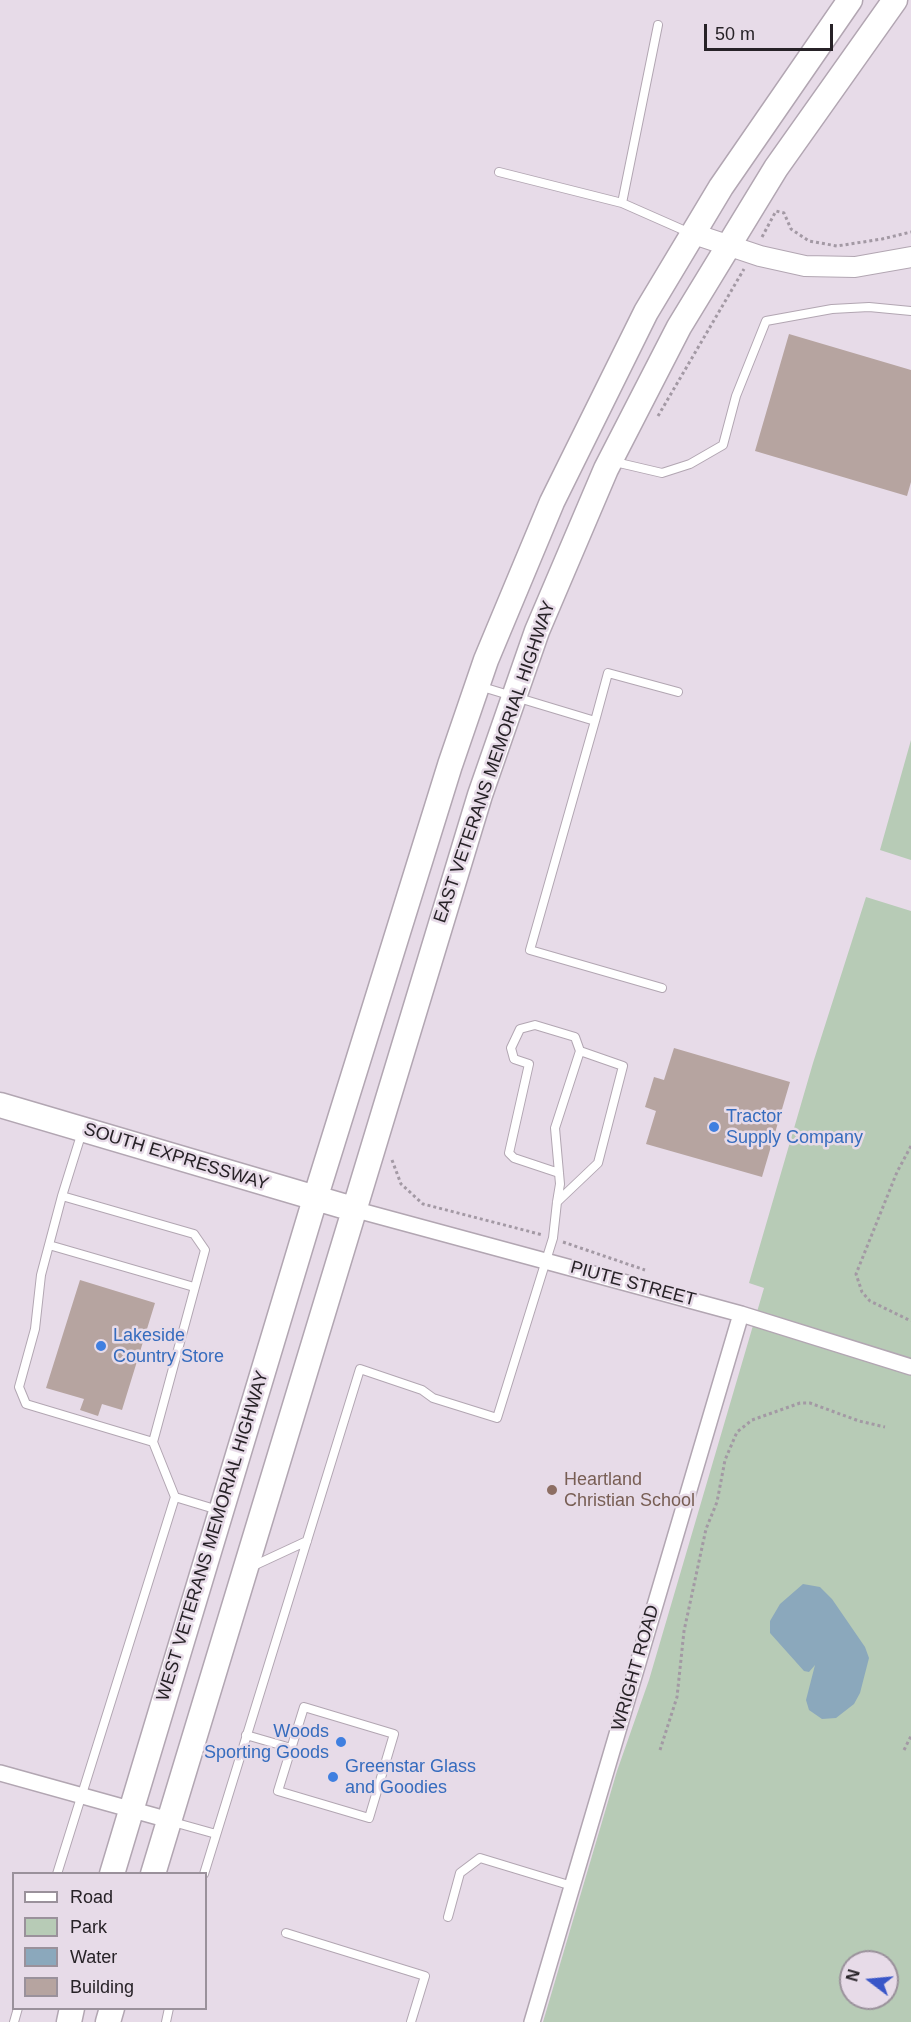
<!DOCTYPE html>
<html>
<head>
<meta charset="utf-8">
<style>
  body { margin:0 }
  #map { position:relative; width:911px; height:2022px; overflow:hidden; background:#e7dbe8; font-family:Arial,sans-serif }
  canvas { display:block }
  .legend { position:absolute; left:12px; top:1872px; width:195px; height:138px; box-sizing:border-box; background:#e7dbe8; border:2px solid #9a919b; margin:0; padding:8px 10px; list-style:none; font-size:18px; color:#272227 }
  .legend li { display:flex; align-items:center; gap:12px; height:30px }
  .legend b { width:30px; border:2px solid #9a919b }
  .north { position:absolute; left:839px; top:1950px; width:60px; height:60px; box-sizing:border-box; background:#e7dbe8; border:2px solid #9a919b; border-radius:50%; rotate:286deg; font-size:16px; font-weight:700; line-height:24px; text-align:center; color:#272227 }
  .north::after { content:''; display:block; margin:auto; width:21px; height:27px; background:#3956c8; clip-path:polygon(50% 0,100% 100%,50% 72%,0 100%) }
  .scale { position:absolute; left:704px; top:24px; width:129px; height:27px; box-sizing:border-box; border:3px solid #272227; border-top:0; padding-left:8px; font-size:18px; line-height:21px; white-space:nowrap; color:#272227; -webkit-text-stroke:4px #e7dbe8; paint-order:stroke }
</style>
</head>
<body>
<div id="map">
<canvas width="911" height="2022"></canvas>
<ul class="legend">
<li><b style="height:8px;background:#fff"></b>Road</li>
<li><b style="height:16px;background:#b7cbb6"></b>Park</li>
<li><b style="height:16px;background:#8ba8bc"></b>Water</li>
<li><b style="height:16px;background:#b6a4a0"></b>Building</li>
</ul>
<div class="north">N</div>
<div class="scale">50 m</div>
</div>
<script>
const context = document.querySelector('canvas').getContext('2d');
context.lineJoin = 'round';
function fillPath(path, color) { context.fillStyle = color; context.fill(path, 'evenodd'); }
const poly = rows => new Path2D(rows.map(r => 'M' + r).join(''));
function trace(path, color, width, dash) { context.strokeStyle = color; context.lineWidth = width; context.lineCap = dash ? 'butt' : 'round'; context.setLineDash(dash || []); context.stroke(path); }
function drawText(font, color, halo, rows, align = 'center') {
  context.font = font + ' Arial,sans-serif'; context.lineWidth = 5; context.setLineDash([]); context.textBaseline = 'middle'; context.strokeStyle = halo; context.fillStyle = color; for (const [text, x, y, turn = 0] of rows) {
    context.save(); context.translate(x, y); context.rotate((+turn || 0) * Math.PI / 180); context.textAlign = isNaN(turn) ? turn : align; if (halo) context.strokeText(text, 0, 0); context.fillText(text, 0, 0); context.restore();
  }
}
const green = poly([
  [911,740,911,860,880,850],
  [866,897,911,911,911,2022,543,2022,617,1771,649,1680,764,1288,749,1283,813,1063],
  [851,1962,887,1962,887,1998,851,1998]
]);
const water = poly([
  [803,1584,820,1587,832,1599,865,1647,869,1658,860,1693,854,1704,836,1718,822,1719,809,1710,806,1700,815,1665,809,1672,804,1671,770,1633,770,1621,780,1604]
]);
const building = poly([
  [789,334,911,370,911,482,907,496,755,451],
  [674,1048,790,1082,762,1177,646,1144,656,1111,645,1107,654,1077,664,1080],
  [80,1280,155,1303,122,1410,102,1404,98,1416,80,1410,84,1399,46,1388]
]);
const path = poly([
  [762,237,776,211,784,213,791,229,809,241,837,246,882,239,911,232],
  [658,416,744,269],
  [911,1146,897,1172,856,1274,862,1292,870,1301,911,1321],
  [392,1160,401,1184,423,1204,543,1235],
  [563,1242,645,1270],
  [660,1750,677,1697,684,1631,706,1529,717,1502,725,1460,737,1432,752,1420,800,1403,810,1403,859,1421,885,1427],
  [904,1750,911,1736]
]);
const service = poly([
  [499,172,622,203,690,233],
  [622,203,658,25],
  [615,462,662,473,690,464,723,445,736,396,766,321,832,309,869,307,911,311],
  [479,686,595,721,530,950,662,988],
  [595,721,608,673,678,692],
  [559,1173,514,1158,509,1153,529,1064,514,1059,511,1048,520,1029,535,1025,575,1037,580,1051],
  [62,1196,82,1132],
  [49,1245,194,1287],
  [153,1442,26,1404,19,1387,35,1329,41,1275,62,1196,194,1234,205,1250,153,1442,175,1497],
  [251,1567,307,1541],
  [304,1707,394,1734,369,1818,278,1791,304,1707],
  [246,1735,291,1748],
  [173,1822,216,1834],
  [57,1874,175,1497,218,1510],
  [204,1874,360,1369,422,1390,433,1398,497,1418,553,1238,557,1202,560,1184,555,1128,580,1051,623,1066,598,1163,557,1202],
  [448,1917,460,1873,480,1858,572,1886],
  [286,1933,425,1976,411,2022],
  [14,2022,18,2008],
  [166,2022,169,2008]
]);
const minor = poly([
  [353,1209,741,1314,911,1367],
  [0,1773,169,1820],
  [532,2022,741,1314]
]);
const tertiary = poly([
  [694,234,760,256,805,266,855,267,911,257]
]);
const primary = poly([
  [0,1105,353,1209],
  [112,1874,315,1199,450,765,486,660,552,502,646,312,721,187,850,0],
  [153,1874,480,795,537,631,606,469,679,327,776,168,895,0],
  [69,2022,72,2008],
  [108,2022,112,2008]
]);
const markers = [
  [714,1127,6,"#3f7fe0"],
  [101,1346,6,"#3f7fe0"],
  [552,1490,6,"#8d6e63"],
  [341,1742,6,"#3f7fe0"],
  [333,1777,6,"#3f7fe0"]
];
const streetNames = [
  ["EAST VETERANS MEMORIAL HIGHWAY",495,762,-71],
  ["SOUTH EXPRESSWAY",176,1157,17],
  ["PIUTE STREET",633,1284,15],
  ["WEST VETERANS MEMORIAL HIGHWAY",213,1536,-73],
  ["WRIGHT ROAD",636,1668,-74]
];
const shopNames = [
  ["Tractor",726,1117],
  ["Supply Company",726,1138],
  ["Lakeside",113,1336],
  ["Country Store",113,1357],
  ["Woods",329,1732,"right"],
  ["Sporting Goods",329,1753,"right"],
  ["Greenstar Glass",345,1767],
  ["and Goodies",345,1788]
];
const educationNames = [
  ["Heartland",564,1480],
  ["Christian School",564,1501]
];
fillPath(green, '#b7cbb6');
fillPath(water, '#8ba8bc');
fillPath(building, '#b6a4a0');
trace(service, '#b2a6b2', 10);
trace(minor, '#b2a6b2', 18);
trace(tertiary, '#b2a6b2', 22);
trace(primary, '#b2a6b2', 27);
trace(path, '#a399a4', 3, [3, 3]);
trace(service, '#fff', 8);
trace(minor, '#fff', 15);
trace(tertiary, '#fff', 20);
trace(primary, '#fff', 24);
for (const [x, y, r, color] of markers) { const dot = new Path2D(); dot.arc(x, y, r, 0, 2 * Math.PI); context.fillStyle = color; context.fill(dot); trace(dot, '#e7dbe8', 2); }
drawText('18px', '#272227', '#e7dbe8', streetNames);
drawText('18px', '#366cbe', '#e7dbe8', shopNames, 'left');
drawText('18px', '#785e54', '#e7dbe8', educationNames, 'left');
</script>
</body>
</html>
